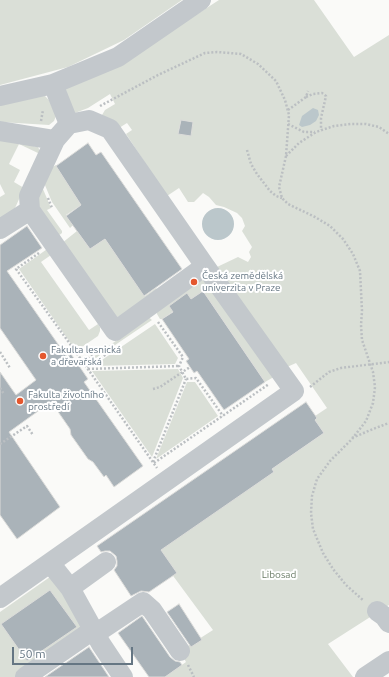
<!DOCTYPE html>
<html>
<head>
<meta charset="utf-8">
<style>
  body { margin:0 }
  #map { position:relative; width:389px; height:677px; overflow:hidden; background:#fafaf8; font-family:Ubuntu,sans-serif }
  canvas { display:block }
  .scale { position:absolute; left:12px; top:647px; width:121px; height:18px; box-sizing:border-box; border:2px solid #657683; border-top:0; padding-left:5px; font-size:12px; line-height:14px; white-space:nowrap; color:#657683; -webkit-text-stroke:3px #fff; paint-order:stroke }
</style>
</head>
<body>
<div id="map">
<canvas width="389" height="677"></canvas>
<div class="scale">50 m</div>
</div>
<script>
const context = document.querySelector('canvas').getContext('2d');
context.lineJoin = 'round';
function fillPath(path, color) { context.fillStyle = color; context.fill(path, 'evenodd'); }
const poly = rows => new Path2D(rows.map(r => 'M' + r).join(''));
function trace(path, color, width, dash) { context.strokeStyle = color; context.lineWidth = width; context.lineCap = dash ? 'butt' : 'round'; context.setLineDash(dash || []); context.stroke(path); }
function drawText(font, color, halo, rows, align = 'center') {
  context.font = font + ' Ubuntu,sans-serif'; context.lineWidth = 4; context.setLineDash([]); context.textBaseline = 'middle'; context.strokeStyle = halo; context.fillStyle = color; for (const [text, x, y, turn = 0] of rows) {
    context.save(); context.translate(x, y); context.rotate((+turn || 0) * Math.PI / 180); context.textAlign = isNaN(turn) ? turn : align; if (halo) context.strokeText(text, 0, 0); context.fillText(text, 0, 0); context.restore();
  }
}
const green = poly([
  [0,0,182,0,124,40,68,67,0,85],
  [219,0,314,0,354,57,389,35,389,605,328,644,353,677,165,677,186,662,180,651,213,630,154,550,274,472,272,469,324,433,315,420,317,418,315,416,327,408,296,363,287,367,217,267,238,257,248,262,251,257,249,252,252,247,242,231,245,226,242,218,237,213,224,207,216,205,209,197,203,193,194,202,188,202,179,188,167,196,126,134,132,130,127,123,119,128,102,115,105,110,115,104,110,94,88,108,75,113,70,109,65,87,179,26],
  [181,120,193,122,178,133],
  [42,93,49,100,56,116,54,121,49,125,0,122,0,100],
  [0,139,38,147,40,151,40,154,19,144,9,164,20,170,14,182,24,188,11,217,3,221,0,217,0,197,5,194,0,184],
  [56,165,81,205,66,215,73,225,70,228,52,202,42,178,46,171],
  [40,182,51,208,47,210,62,231,62,233,58,236,38,211],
  [77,231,90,249,105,239,145,296,156,288,160,294,116,318,62,243],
  [50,247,51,255,41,262,89,330,98,324,100,327,100,331,98,336,76,351,19,269],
  [200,280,209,281,279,374,265,382,203,291,162,319,160,319,157,314,156,308],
  [146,315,152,320,87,364,86,362,130,331],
  [155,324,178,358,175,364,93,366],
  [178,369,183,378,152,457,92,371],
  [187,382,195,382,218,416,156,459],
  [57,572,93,630,25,677,0,677,0,612]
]);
const water = poly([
  [313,108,318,110,319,115,316,121,310,125,302,127,299,125,302,116],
  '202 224a16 16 0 1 1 32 0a16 16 0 1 1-32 0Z'
]);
const building = poly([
  [181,120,193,122,191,136,178,134,181,120],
  [88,143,96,155,101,152,182,269,144,296,105,239,90,249,66,216,81,205,56,166,88,143],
  [27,226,42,248,7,271,67,357,71,354,88,379,84,382,143,466,114,487,106,475,104,477,93,462,88,459,71,435,70,429,52,403,48,404,9,432,60,507,17,539,0,515,0,372,16,395,36,380,0,328,0,245,27,226],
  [203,291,265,382,224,410,197,371,194,373,186,361,189,359,162,319,173,312,169,306,187,293,191,299,203,291],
  [306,402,317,418,315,420,324,433,272,469,274,472,161,550,177,573,149,592,141,591,131,596,114,570,117,566,117,561,116,556,110,551,105,551,101,552,97,546,306,402],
  [50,590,77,627,27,661,1,624,50,590],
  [179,604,202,640,191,647,167,612,179,604],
  [142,616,170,657,175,661,180,662,182,665,165,677,149,677,118,633,142,616],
  [89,647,109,677,45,677,89,647]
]);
const path = poly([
  [306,97,313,94,322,93,326,96,321,118,321,130],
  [100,106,158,75,205,53,217,52,241,54,258,64,276,81,285,100,289,115,286,156,279,187,282,198,288,204,315,217,330,226,343,239,353,254,360,271,362,311,361,325,362,340,373,372,375,387,373,403,366,421,352,439,330,461,317,479,312,496,311,513,313,529,323,553,333,569,346,585,364,601],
  [288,110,306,97,308,91],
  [41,121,43,110],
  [288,124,304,132,315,132],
  [247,150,251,164,257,174,270,191,276,196,282,198],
  [286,156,299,143,316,132,334,126,351,124,366,124,379,127,389,134],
  [48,198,52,208],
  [39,253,16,269,83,362],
  [158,322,183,357,179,366,186,379,196,378,223,416],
  [106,346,83,362,157,468],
  [0,352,10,368],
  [87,367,114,349],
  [88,369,179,366],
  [310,387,329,372,341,368,389,362],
  [0,388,4,394],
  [153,389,160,387,190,367],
  [352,438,373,429,389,423],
  [0,444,27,426,33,435],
  [153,462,186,379],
  [154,463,269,384],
  [188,665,194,677]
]);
const minor = poly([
  [53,84,69,124],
  [0,96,53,84,118,57,201,0],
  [0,131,55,140],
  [0,229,30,210],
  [50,563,70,588,101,644,123,677],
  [70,588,106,562],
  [0,598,294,391,205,266,110,129,89,120,69,124,55,140,29,196,30,210,115,331,205,266],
  [377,611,384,616,389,623],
  [25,677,93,630,101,630,143,602,152,610,180,651],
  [365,677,389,661]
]);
const markers = [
  [194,282,4,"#e4572e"],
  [43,356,4,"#e4572e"],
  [20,401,4,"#e4572e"]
];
const poiNames = [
  ["Česká zemědělská",202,276],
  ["univerzita v Praze",202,288],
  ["Fakulta lesnická",51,350],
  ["a dřevařská",51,362],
  ["Fakulta životního",28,395],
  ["prostředí",28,407]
];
const parkNames = [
  ["Libosad",279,575]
];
fillPath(green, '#dadfd7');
fillPath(water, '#bbc7cb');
fillPath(building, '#aab3b9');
trace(building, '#dcdcda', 1);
trace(path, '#bbbfc2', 2.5, [2, 2]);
trace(minor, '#c3c8cc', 20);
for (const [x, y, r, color] of markers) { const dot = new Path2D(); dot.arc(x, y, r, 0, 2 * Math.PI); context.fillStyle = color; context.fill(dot); trace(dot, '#fff', 1.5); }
drawText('10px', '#657683', '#fff', poiNames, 'left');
drawText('10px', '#687a64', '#fff', parkNames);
</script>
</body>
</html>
